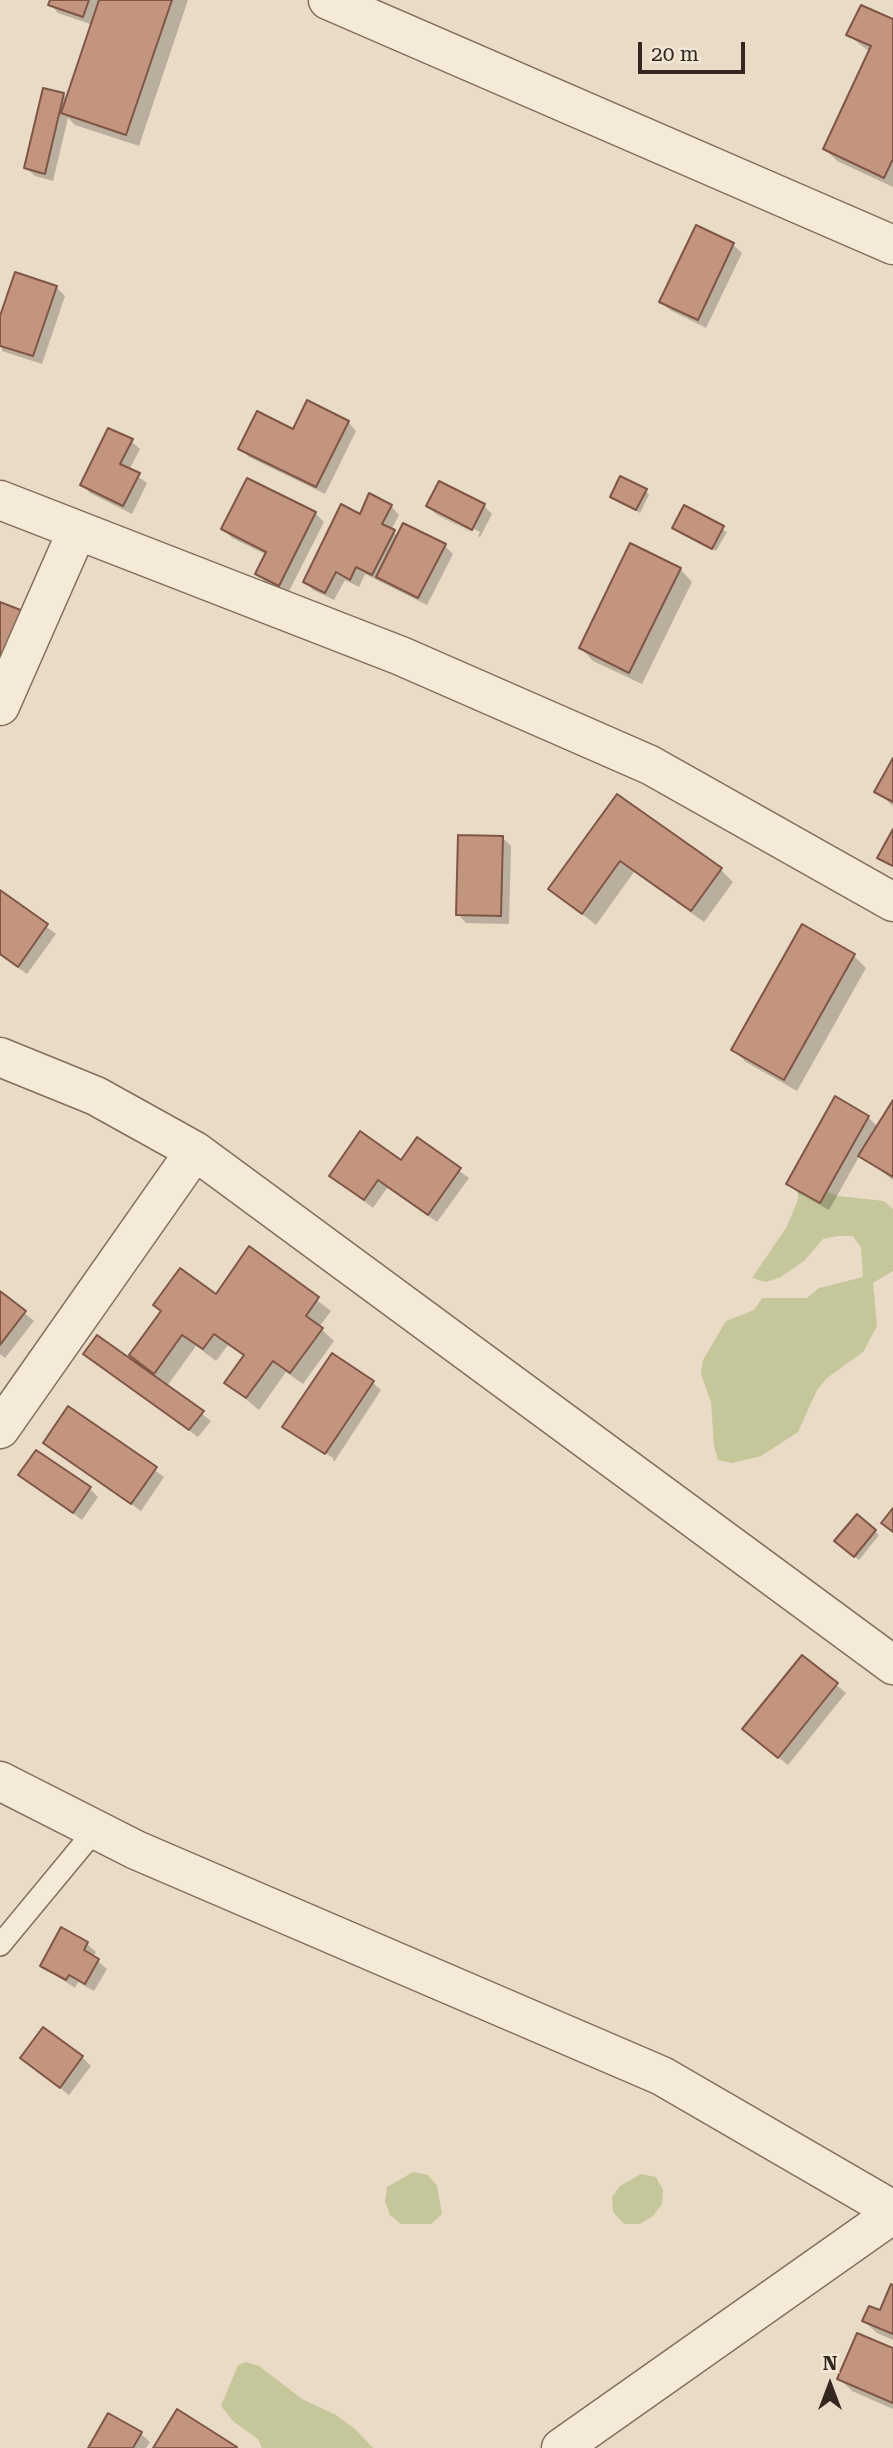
<!DOCTYPE html>
<html>
<head>
<meta charset="utf-8">
<style>
  body { margin:0 }
  #map { position:relative; width:893px; height:2448px; overflow:hidden; background:#e9dbc6; font-family:"Roboto Serif",serif }
  canvas { display:block }
  .north { position:absolute; left:795px; top:2350px; width:70px; height:70px; -webkit-text-stroke:5px #f2e6d4; paint-order:stroke; rotate:0deg; font-size:19px; font-weight:700; line-height:28px; text-align:center; color:#342720 }
  .north::after { content:''; display:block; margin:auto; width:24px; height:32px; background:#342720; clip-path:polygon(50% 0,100% 100%,50% 72%,0 100%) }
  .scale { position:absolute; left:638px; top:42px; width:107px; height:32px; box-sizing:border-box; border:4px solid #342720; border-top:0; padding-left:9px; font-size:21px; line-height:24px; white-space:nowrap; color:#342720; -webkit-text-stroke:5px #f2e6d4; paint-order:stroke }
</style>
</head>
<body>
<div id="map">
<canvas width="893" height="2448"></canvas>
<div class="north">N</div>
<div class="scale">20 m</div>
</div>
<script>
const context = document.querySelector('canvas').getContext('2d');
context.lineJoin = 'round';
function fillPath(path, color) { context.fillStyle = color; context.fill(path, 'evenodd'); }
const poly = rows => new Path2D(rows.map(r => 'M' + r).join(''));
function trace(path, color, width, dash) { context.strokeStyle = color; context.lineWidth = width; context.lineCap = dash ? 'butt' : 'round'; context.setLineDash(dash || []); context.stroke(path); }
const green = poly([
  [798,1186,823,1190,838,1196,884,1201,893,1209,893,1271,873,1283,877,1326,863,1352,827,1378,817,1390,798,1432,761,1456,732,1463,718,1460,714,1446,711,1402,701,1374,703,1360,726,1321,754,1310,762,1298,807,1298,819,1288,863,1277,861,1248,853,1236,838,1236,823,1239,804,1261,779,1278,766,1282,752,1278,786,1228,798,1200],
  [413,2172,428,2175,437,2186,442,2214,431,2224,401,2224,390,2215,385,2201,387,2187],
  [641,2174,656,2177,663,2190,662,2204,653,2216,640,2224,624,2224,613,2212,612,2197,620,2186],
  [246,2362,259,2366,302,2399,336,2415,355,2429,373,2448,262,2448,258,2439,234,2422,221,2406,238,2365]
]);
const shadow = poly([
  [51,0,188,0,139,146,75,125,68,118,53,181,35,176,26,168,63,94,67,99,93,25,58,13,50,4],
  [893,21,893,187,837,161,825,149,870,52,848,35],
  [697,227,733,245,742,253,706,328,670,310,661,302],
  [56,287,65,296,42,364,2,351,0,322],
  [348,422,356,431,325,494,249,457,240,448,294,431],
  [131,441,140,449,129,470,147,483,132,514,90,493,82,484],
  [646,491,649,495,640,513,612,497],
  [391,506,399,515,391,530,398,536,445,546,453,554,427,605,365,574,359,587,345,580,334,600,313,590,305,582,360,516],
  [428,506,484,506,492,514,480,537,437,515],
  [436,510,480,532,478,536,436,513],
  [685,508,727,532,716,551,674,527],
  [315,513,324,522,288,593,266,582,257,574,267,555,232,538,223,529],
  [680,569,692,582,642,684,593,661,581,648],
  [893,762,893,806,876,791],
  [618,796,721,870,733,882,704,922,634,872,596,925,550,889],
  [502,837,511,846,509,924,466,923,458,914],
  [0,892,56,934,27,974,0,955],
  [854,956,866,968,797,1091,746,1062,733,1050],
  [893,1103,893,1180,860,1155,829,1210,797,1192,788,1184,868,1117,878,1127],
  [417,1140,469,1178,437,1222,387,1188,373,1208,331,1176,401,1163],
  [250,1249,331,1311,319,1327,334,1341,303,1384,286,1372,259,1410,226,1383,245,1357,228,1345,216,1361,196,1346,167,1386,211,1421,198,1437,86,1354,143,1370,132,1355,216,1296],
  [0,1293,34,1321,5,1358,0,1354],
  [372,1382,381,1390,334,1462,333,1458,285,1426],
  [68,1408,164,1477,141,1511,45,1442],
  [21,1475,90,1489,98,1497,82,1520],
  [857,1516,879,1535,859,1560,840,1545],
  [803,1657,846,1693,788,1765,753,1737],
  [87,1944,96,1952,93,1957,107,1969,94,1991,78,1982,75,1988,42,1966],
  [82,2057,91,2066,69,2095,22,2058],
  [893,2287,893,2340,877,2333,864,2321,881,2313],
  [893,2350,893,2409,852,2391,839,2378],
  [109,2415,141,2434,150,2442,146,2448,90,2448]
]);
const building = poly([
  [50,0,89,0,83,17,48,5,50,0],
  [99,0,172,0,126,135,61,113,99,0],
  [861,5,893,19,893,159,884,178,823,149,871,46,846,35,861,5],
  [43,88,64,93,45,174,24,168,43,88],
  [696,225,734,243,698,320,659,302,696,225],
  [15,272,57,286,33,356,0,346,0,316,15,272],
  [307,400,349,421,316,487,238,449,257,411,293,429,307,400],
  [108,428,133,439,120,464,140,473,123,506,80,485,108,428],
  [620,476,647,489,636,510,610,497,620,476],
  [247,478,316,512,279,586,255,574,266,552,221,529,247,478],
  [439,481,485,504,472,530,426,506,439,481],
  [369,493,392,505,382,524,395,530,372,575,356,567,350,580,336,572,325,593,303,582,341,504,360,514,369,493],
  [684,505,724,526,712,549,672,528,684,505],
  [403,523,446,544,418,598,376,577,403,523],
  [630,543,681,568,629,673,579,648,630,543],
  [0,602,23,611,5,660,0,658,0,602],
  [893,758,893,802,874,792,893,758],
  [617,794,722,868,691,911,620,861,582,914,548,889,617,794],
  [893,829,893,866,877,858,893,829],
  [458,835,503,836,501,916,456,915,458,835],
  [0,890,48,924,18,967,0,954,0,890],
  [802,924,855,954,784,1080,731,1050,802,924],
  [835,1096,869,1116,820,1203,786,1184,835,1096],
  [893,1100,893,1177,858,1156,893,1100],
  [360,1131,401,1160,417,1137,461,1168,428,1215,378,1180,364,1200,329,1176,360,1131],
  [249,1246,319,1297,306,1316,323,1328,290,1373,273,1361,246,1398,224,1383,244,1355,214,1334,203,1349,182,1335,154,1374,129,1355,161,1311,153,1305,180,1268,216,1294,249,1246],
  [0,1291,26,1311,0,1345,0,1291],
  [97,1335,204,1411,189,1430,83,1354,97,1335],
  [332,1353,374,1381,325,1454,282,1427,332,1353],
  [68,1406,157,1467,131,1504,43,1443,68,1406],
  [36,1450,91,1487,73,1513,18,1475,36,1450],
  [893,1508,893,1532,881,1523,893,1508],
  [857,1514,876,1530,854,1557,834,1541,857,1514],
  [802,1655,838,1683,778,1758,742,1729,802,1655],
  [61,1927,88,1942,84,1950,99,1959,85,1984,69,1975,66,1980,40,1966,61,1927],
  [43,2027,83,2056,60,2088,20,2058,43,2027],
  [891,2284,893,2285,893,2334,862,2321,869,2306,880,2310,891,2284],
  [857,2333,893,2348,893,2403,837,2379,857,2333],
  [177,2409,237,2447,236,2448,153,2448,177,2409],
  [108,2413,142,2432,133,2448,88,2448,108,2413]
]);
const lane = poly([
  [0,1945,96,1829]
]);
const street = poly([
  [328,0,893,245],
  [0,500,401,656,650,765,893,902],
  [0,706,77,531],
  [0,1057,96,1096,195,1151,893,1665],
  [0,1429,195,1151],
  [0,1781,136,1850,662,2076,893,2210],
  [561,2448,893,2214]
]);
fillPath(green, '#c6c69b');
fillPath(shadow, '#0003');
fillPath(building, '#c3957f');
trace(building, '#7f5646', 2);
trace(lane, '#836d5d', 24);
trace(street, '#836d5d', 41);
trace(lane, '#f5e9d8', 21);
trace(street, '#f5e9d8', 38);
</script>
</body>
</html>
